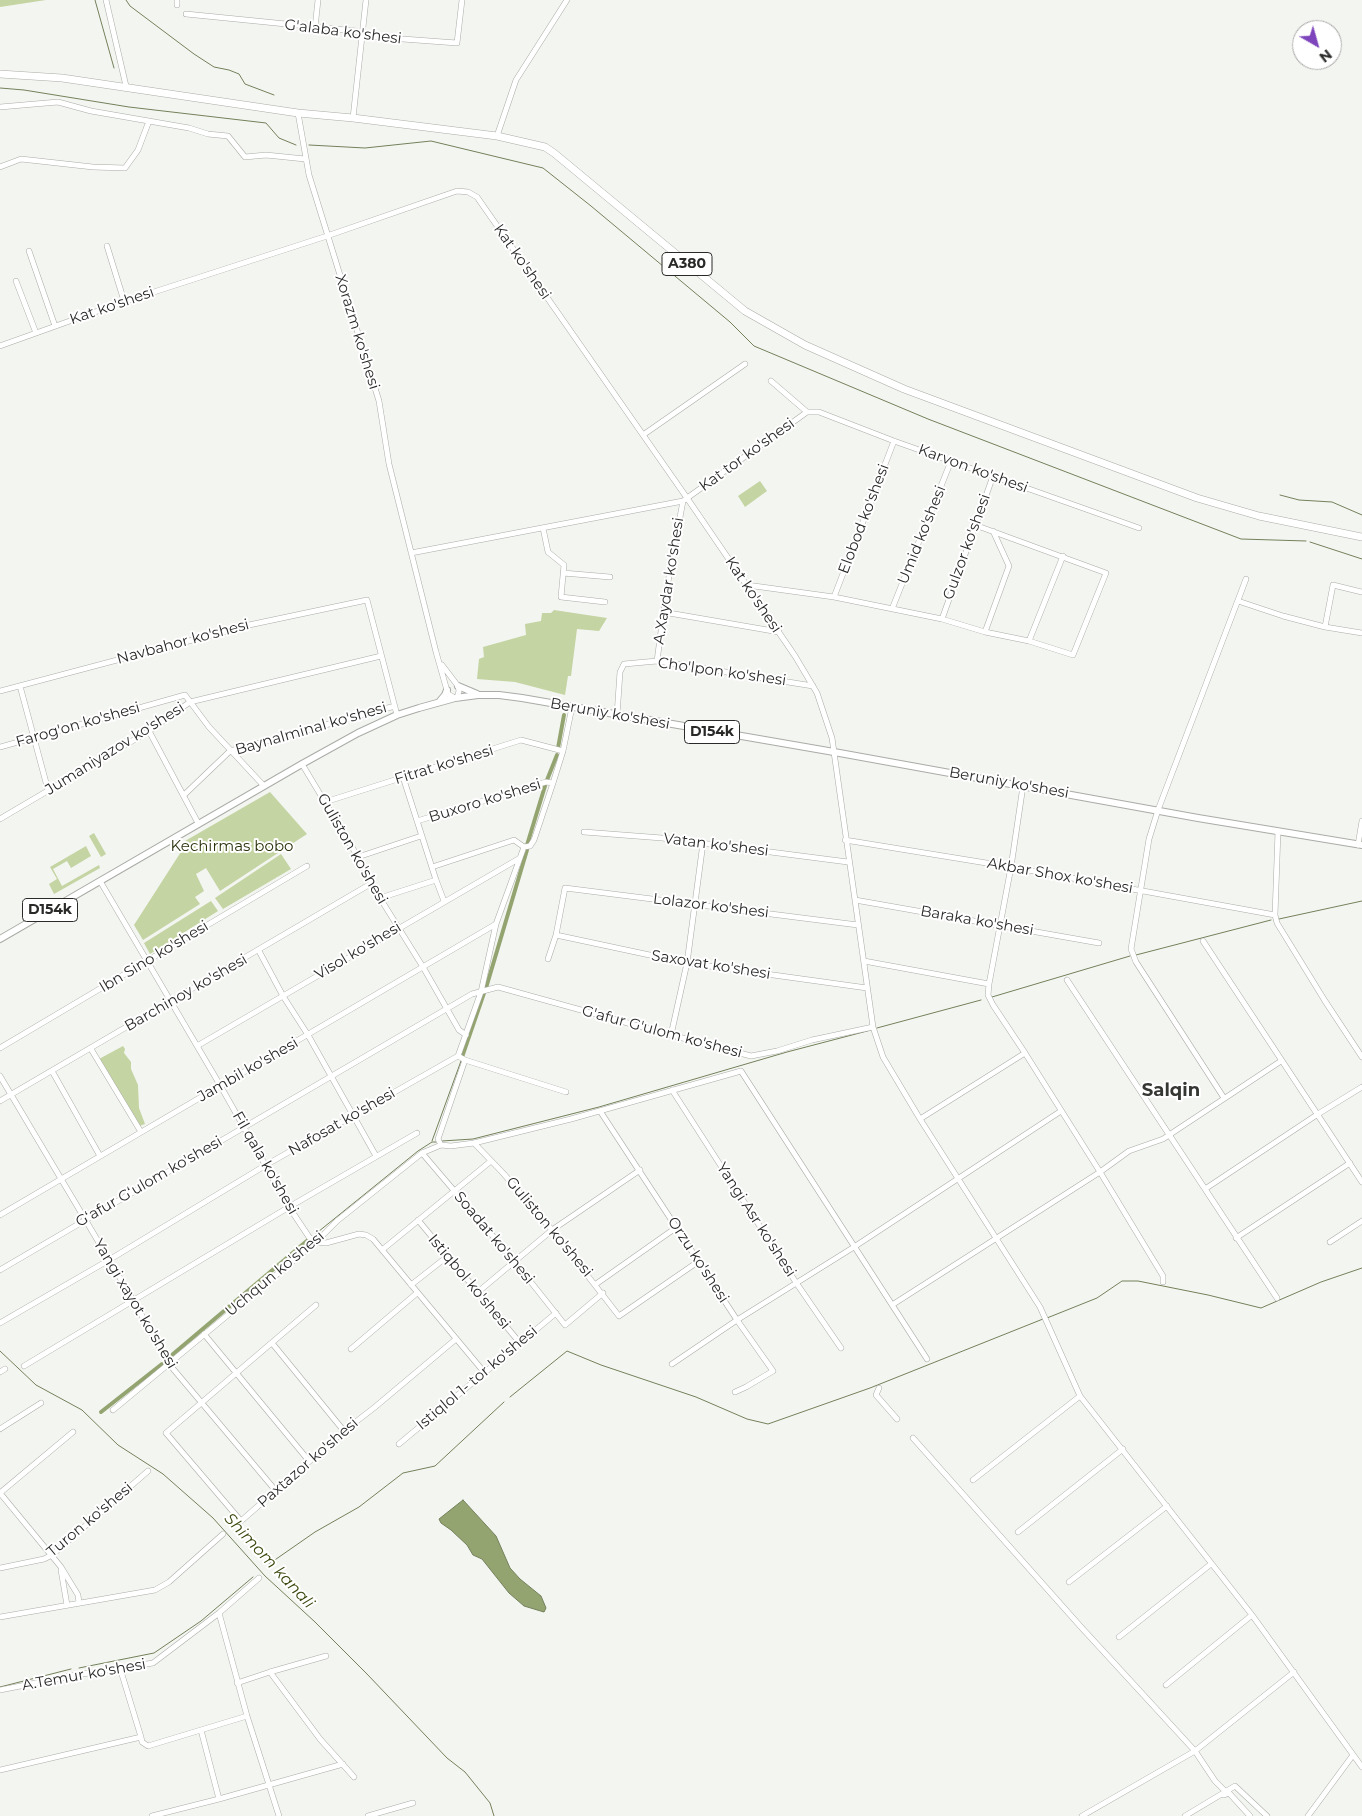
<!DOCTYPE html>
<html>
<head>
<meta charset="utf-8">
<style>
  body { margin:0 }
  #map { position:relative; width:1362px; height:1816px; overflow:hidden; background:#f3f5f0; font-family:Montserrat,sans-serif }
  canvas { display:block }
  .north { position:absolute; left:1292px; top:20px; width:50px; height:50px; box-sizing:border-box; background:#fff; border:1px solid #aaaaa9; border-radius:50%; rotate:142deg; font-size:14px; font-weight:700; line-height:20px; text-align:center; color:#2a2b29 }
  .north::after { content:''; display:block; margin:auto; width:18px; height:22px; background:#7d44bb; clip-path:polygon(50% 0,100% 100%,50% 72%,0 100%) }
</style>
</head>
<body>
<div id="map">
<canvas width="1362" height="1816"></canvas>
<div class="north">N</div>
</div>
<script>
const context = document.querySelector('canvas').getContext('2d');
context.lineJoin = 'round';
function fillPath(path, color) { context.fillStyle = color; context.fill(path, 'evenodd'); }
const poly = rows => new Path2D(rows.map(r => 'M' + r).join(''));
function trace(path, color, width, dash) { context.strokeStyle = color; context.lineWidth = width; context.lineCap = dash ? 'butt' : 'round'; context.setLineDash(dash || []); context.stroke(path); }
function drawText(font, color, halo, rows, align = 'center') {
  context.font = font + ' Montserrat,sans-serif'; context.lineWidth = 4; context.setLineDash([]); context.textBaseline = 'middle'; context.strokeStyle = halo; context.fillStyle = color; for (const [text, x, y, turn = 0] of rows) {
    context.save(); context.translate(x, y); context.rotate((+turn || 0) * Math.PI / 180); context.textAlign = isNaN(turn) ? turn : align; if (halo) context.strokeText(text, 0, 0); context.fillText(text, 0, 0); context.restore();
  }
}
const green = poly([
  [0,0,46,0,0,7],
  [760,481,767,491,745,507,738,496],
  [554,610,607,618,599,631,577,629,571,676,568,676,565,695,515,682,477,679,479,659,484,657,483,647,526,635,525,624,541,621,542,613,551,613],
  [270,792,307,834,220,891,206,868,196,874,204,891,195,897,200,904,143,940,134,925,186,844,185,841],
  [94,833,106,854,101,857,89,836],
  [86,846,91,856,71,868,67,861,53,869,62,886,99,865,100,868,54,894,49,884,57,879,50,867],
  [281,854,291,869,223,909,215,898],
  [211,901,218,911,150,954,144,943],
  [123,1046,125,1049,124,1053,131,1062,131,1069,138,1085,139,1108,145,1124,139,1126,99,1059]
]);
const water = poly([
  [463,1500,496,1536,510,1568,520,1579,541,1596,546,1608,544,1612,524,1606,509,1593,482,1559,473,1555,467,1545,451,1530,441,1523,439,1519,463,1500]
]);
const stream = poly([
  [95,0,114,68],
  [126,0,130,6,194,54,214,67,229,70,239,74,245,84,274,95],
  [0,88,24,90,129,107,266,123,279,138,296,145],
  [309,145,365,148,431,141,543,168,591,206,730,322,754,346,928,419,1241,539,1306,541],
  [1280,495,1299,500,1332,502,1362,515],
  [1310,542,1362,559],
  [1279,919,1362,901],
  [1136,955,1271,920],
  [992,997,1130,956],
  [877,1028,981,1000],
  [432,1141,461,1061],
  [442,1141,473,1139,599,1107,787,1052,871,1030],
  [313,1236,418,1151,432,1142,436,1142],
  [1047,1318,1097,1298,1122,1281,1138,1281,1208,1295,1261,1308,1321,1282,1362,1268],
  [0,1351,36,1385,82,1410,118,1445,163,1474,213,1518,265,1576,315,1622,367,1674,447,1758,465,1772,490,1803,494,1816],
  [510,1397,567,1351,601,1365,696,1397,747,1419,768,1424,870,1388,1043,1319],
  [269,1564,315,1532,359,1507,403,1473,435,1466,504,1402],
  [79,1668,154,1653,201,1621,253,1577],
  [0,1687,71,1669]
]);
const canal = poly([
  [558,748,564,715],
  [547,780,557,755],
  [527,845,545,786],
  [486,988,527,850],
  [462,1057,484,993],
  [166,1360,308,1240],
  [101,1412,162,1364]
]);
const minor = poly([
  [106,0,126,86],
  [177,5,177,0],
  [186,14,356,31,362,36,457,43,462,0],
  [315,28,318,0],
  [0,107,58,102,91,111,189,128,208,134,228,136,245,157,266,155,305,159],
  [298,113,309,175,379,401,389,464,436,652,448,694,455,698],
  [353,118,366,0],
  [497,136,516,80,567,0],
  [0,167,21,159,93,167,125,168,138,150,149,121],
  [107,246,124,301],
  [29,251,55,326],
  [16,281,36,333],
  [0,346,123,302,327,236,457,191,468,192,477,197,687,498,795,656,817,693,832,738,873,1027,883,1057,920,1119,1040,1307,1080,1396,1252,1615,1362,1767],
  [771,381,807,412],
  [807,412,819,412,894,441,1139,528],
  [643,435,745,364],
  [543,528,548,552,564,565,561,597,605,602],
  [411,553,683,501,807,412],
  [563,573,610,577],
  [747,585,834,597,942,619,985,632,1029,641,1073,655,1106,573,975,525],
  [834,597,894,441],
  [1238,601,1283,616,1325,627,1362,633],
  [892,609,951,461],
  [663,612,779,632],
  [942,619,993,476],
  [1325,627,1333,585,1362,592],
  [985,632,1009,566,993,531],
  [1029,641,1063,556],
  [657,661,667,587,683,501],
  [442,665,458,686,459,691,457,698],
  [20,686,48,790],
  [0,691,249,625,367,600,397,715],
  [617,715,620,672,624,664,657,661,813,686],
  [149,731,198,823],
  [0,747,185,695,209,727,264,786],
  [302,764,358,857,380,898,423,967,459,1030,466,1035],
  [403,777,436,880,444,901],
  [1023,786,1011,867,989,984,988,995,993,1005,1025,1053,1100,1172,1163,1276,1163,1282],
  [184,795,230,751,395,706],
  [325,802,521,740,563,751],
  [0,819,149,731,190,702,381,656],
  [417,821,546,782,553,783],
  [1278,831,1275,915,1277,923,1325,1001,1362,1057],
  [584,832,662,838,848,862],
  [845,840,1011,867,1275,915],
  [1358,845,1362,821],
  [358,857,421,836],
  [432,867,514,840,524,847],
  [100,881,220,1085,289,1207,309,1237,316,1242,326,1243,359,1234,366,1235,373,1239,484,1372],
  [380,898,436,880],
  [855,900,1099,943],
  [556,935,687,963,867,988],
  [1203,941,1362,1182],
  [259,951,283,996,308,1035,376,1156],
  [548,959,556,935,565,888,858,925],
  [864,961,989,984],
  [1067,980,1277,1298],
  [671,1035,687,963,703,843],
  [197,1046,520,858],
  [0,1048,307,866],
  [91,1049,141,1132],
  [458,1056,481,992,496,924,524,847,530,846,534,840,553,783,563,751,572,707],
  [458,1056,465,1060,566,1092],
  [52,1071,100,1156],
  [0,1076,133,1300,169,1364,276,1491],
  [672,1090,797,1284,841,1348],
  [1224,1098,1136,962,1131,949,1149,839,1158,810,1246,579],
  [0,1101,372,883],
  [600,1111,737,1320,773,1371,746,1387,735,1392],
  [920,1119,1025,1053],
  [474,1143,503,1173,552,1230,619,1316,699,1261],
  [441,1145,438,1139,465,1060],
  [422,1153,515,1262,565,1325,603,1293],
  [1205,1189,1318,1114,1362,1087],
  [0,1215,496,924],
  [418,1220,520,1343],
  [1236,1238,1350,1163],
  [1330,1242,1362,1221],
  [382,1250,491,1161],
  [0,1270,472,994,498,987,671,1035,751,1056,777,1051,812,1040,873,1027],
  [596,1284,677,1227],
  [411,1285,448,1256],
  [478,1292,552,1230,640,1170],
  [316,1305,166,1433,241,1521,344,1431,375,1407,456,1339],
  [892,1305,1100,1172,1129,1151,1163,1139,1281,1061],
  [0,1323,109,1260,266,1165,458,1056],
  [204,1334,309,1461],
  [272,1343,344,1431],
  [351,1349,417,1293],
  [672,1364,737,1320,854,1247,1061,1111],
  [24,1366,289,1207,417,1133],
  [0,1372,5,1369],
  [879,1388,876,1395,897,1419],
  [113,1410,316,1242,337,1221,422,1153,441,1145,451,1146,474,1143,571,1119,741,1071,927,1359],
  [0,1429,41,1403],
  [913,1438,1081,1627,1195,1751,1215,1781,1225,1791],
  [399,1444,556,1313],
  [973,1480,1080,1396],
  [0,1493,61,1567,78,1595,79,1603],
  [0,1493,73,1432],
  [1018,1532,1123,1449],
  [0,1568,44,1559,52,1555,148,1471],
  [61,1570,67,1605],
  [1069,1582,1167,1506],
  [219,1613,247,1716,279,1816],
  [0,1617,155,1590,169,1582,223,1534],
  [1119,1637,1211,1564],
  [120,1668,141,1737],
  [270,1672,320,1739,354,1777],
  [237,1683,270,1672,326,1656],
  [1166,1685,1252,1615],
  [0,1690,76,1675,153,1663,219,1613,259,1578],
  [201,1730,219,1799],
  [0,1770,141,1737,142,1742,148,1746,247,1716],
  [1224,1795,1229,1793,1250,1816],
  [152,1816,219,1799,343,1764],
  [368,1816,413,1803],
  [1082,1816,1195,1751,1294,1672],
  [1185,1816,1235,1786,1267,1816],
  [1308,1816,1353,1755]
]);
const major = poly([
  [458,686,477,694],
  [440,701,445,695,447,690],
  [0,939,302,764,358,733,397,715,419,708,455,698,478,695,499,695,522,698,834,752,1198,818,1362,845]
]);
const highway = poly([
  [0,74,62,78,298,113,353,118,497,136,545,147,554,153,745,311,805,345,904,389,1197,498,1259,516,1362,537]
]);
const shields = [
  [687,264,50],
  [712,732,55],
  [50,910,55]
];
const shieldNames = [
  ["A380",687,264],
  ["D154k",712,732],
  ["D154k",50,910]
];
const streetNames = [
  ["G'alaba ko'shesi",343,32,7],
  ["Kat ko'shesi",522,262,55],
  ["Kat ko'shesi",112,306,-19],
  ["Xorazm ko'shesi",357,332,73],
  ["Kat tor ko'shesi",747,455,-36],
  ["Karvon ko'shesi",973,469,20],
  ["Elobod ko'shesi",864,519,-69],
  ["Umid ko'shesi",922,535,-68],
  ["Gulzor ko'shesi",967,547,-70],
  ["A.Xaydar ko'shesi",669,581,-81],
  ["Kat ko'shesi",753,595,56],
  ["Navbahor ko'shesi",183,642,-15],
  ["Cho'lpon ko'shesi",722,672,8],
  ["Beruniy ko'shesi",610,714,10],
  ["Farog'on ko'shesi",78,725,-16],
  ["Baynalminal ko'shesi",311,729,-16],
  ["Jumaniyazov ko'shesi",115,749,-32],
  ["Fitrat ko'shesi",444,765,-17],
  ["Beruniy ko'shesi",1009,783,10],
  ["Buxoro ko'shesi",485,801,-17],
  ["Vatan ko'shesi",716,845,7],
  ["Guliston ko'shesi",352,849,60],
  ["Akbar Shox ko'shesi",1060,876,10],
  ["Lolazor ko'shesi",711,906,7],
  ["Baraka ko'shesi",977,921,10],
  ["Visol ko'shesi",358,951,-31],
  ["Ibn Sino ko'shesi",154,957,-31],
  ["Saxovat ko'shesi",711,965,9],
  ["Barchinoy ko'shesi",186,993,-30],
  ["G'afur G'ulom ko'shesi",662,1032,15],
  ["Jambil ko'shesi",248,1070,-30],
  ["Nafosat ko'shesi",342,1122,-30],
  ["Fil qala ko'shesi",265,1163,60],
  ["Gʻafur Gʻulom ko'shesi",149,1182,-30],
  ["Yangi Asr ko'shesi",756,1220,57],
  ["Guliston ko'shesi",549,1227,50],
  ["Soadat ko'shesi",494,1238,50],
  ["Orzu ko'shesi",698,1260,57],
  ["Uchqun ko'shesi",275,1274,-40],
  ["Istiqbol ko'shesi",469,1282,50],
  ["Yangi xayot ko'shesi",135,1304,59],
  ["Istiqlol 1- tor ko'shesi",477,1378,-40],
  ["Paxtazor ko'shesi",308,1463,-41],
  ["Turon ko'shesi",90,1520,-40],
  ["A.Temur ko'shesi",84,1675,-10]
];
const parkNames = [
  ["Kechirmas bobo",232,847]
];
const waterNames = [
  ["Shimom kanali",269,1561,47]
];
const quarterNames = [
  ["Salqin",1171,1091]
];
fillPath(green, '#c4d4a2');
fillPath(water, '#94a471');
trace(water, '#74805b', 1);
trace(stream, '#74805b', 1);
trace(canal, '#94a471', 4);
trace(minor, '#aaaca7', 6);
trace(major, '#aaaca7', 8);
trace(highway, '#aaaca7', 8);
trace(minor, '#fff', 5);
trace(major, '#fff', 6);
trace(highway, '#fff', 7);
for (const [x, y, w] of shields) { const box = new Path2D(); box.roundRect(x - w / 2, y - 11.5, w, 23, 4); context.fillStyle = '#fff'; context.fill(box); trace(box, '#2a2b29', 1); }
drawText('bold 14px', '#2a2b29', null, shieldNames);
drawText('15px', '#2a2b29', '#fff', streetNames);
drawText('15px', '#29330c', '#fff', parkNames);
drawText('italic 16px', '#3a490e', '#fff', waterNames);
drawText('bold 18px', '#353733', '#fff', quarterNames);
</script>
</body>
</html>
